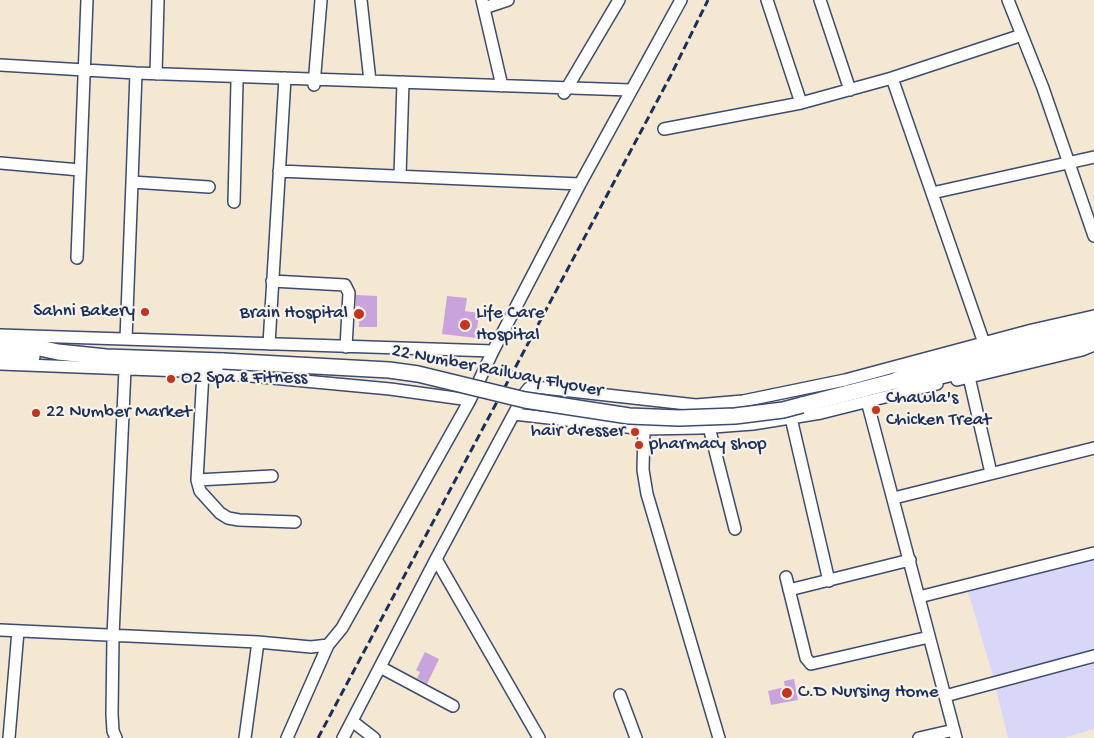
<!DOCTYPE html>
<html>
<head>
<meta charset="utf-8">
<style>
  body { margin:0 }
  canvas { display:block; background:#f4e8d2 }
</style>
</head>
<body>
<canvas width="1094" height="738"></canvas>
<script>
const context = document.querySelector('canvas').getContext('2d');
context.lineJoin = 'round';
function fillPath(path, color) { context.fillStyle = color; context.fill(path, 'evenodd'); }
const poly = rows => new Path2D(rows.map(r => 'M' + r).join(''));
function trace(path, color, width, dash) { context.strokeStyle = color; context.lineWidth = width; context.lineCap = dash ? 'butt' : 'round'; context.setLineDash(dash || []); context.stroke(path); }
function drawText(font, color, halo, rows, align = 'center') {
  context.font = font + ' "Gochi Hand",sans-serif'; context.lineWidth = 4.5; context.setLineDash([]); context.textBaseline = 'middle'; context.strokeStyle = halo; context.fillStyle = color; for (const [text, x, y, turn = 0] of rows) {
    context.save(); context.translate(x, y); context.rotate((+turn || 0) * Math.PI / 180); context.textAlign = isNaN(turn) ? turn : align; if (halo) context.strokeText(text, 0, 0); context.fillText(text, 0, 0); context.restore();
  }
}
const built = poly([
  [1094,559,1094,652,994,679,968,592],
  [1094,662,1094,729,1063,738,1008,738,996,690]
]);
const building = poly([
  [356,295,377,296,377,327,359,327,360,306,356,306],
  [447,296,467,298,465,311,479,313,476,338,442,334],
  [425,652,439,659,427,684,417,678,420,672,416,670],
  [794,679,798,700,771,705,768,691,785,687,784,681]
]);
const minor = poly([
  [361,0,370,81],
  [482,0,502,86],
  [767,0,801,103],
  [820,0,850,90],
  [1008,0,1043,88,1094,236],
  [484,8,508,0],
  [0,65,136,73,630,90],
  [136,73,132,182,209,187],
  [156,74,158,0],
  [892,78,984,343],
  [314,85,321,0],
  [564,93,619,0],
  [664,129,801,103,892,78,1022,35],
  [0,163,80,170],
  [279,171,580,184],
  [400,176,403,82],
  [932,193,1094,157],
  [234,202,237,82],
  [77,258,87,0],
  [272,281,345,285,349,293,346,347],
  [0,335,493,351],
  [126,339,132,182],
  [269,344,285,78],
  [0,364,208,372,390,389,470,400],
  [203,372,197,480,200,491,220,513,228,518,239,520,295,522],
  [969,377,991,473],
  [957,380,1082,350,1094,345],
  [867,401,956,738],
  [514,414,644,429,700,428,753,424,821,413,937,384],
  [791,418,829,581],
  [709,427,735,529],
  [644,429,643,470,647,494,719,738],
  [197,480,272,476],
  [894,498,1094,448],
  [436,559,539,738],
  [786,577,806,658,811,664,929,637],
  [789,590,910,560],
  [919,597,1094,553],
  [0,630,258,642,311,647,328,645],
  [380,667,453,706],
  [620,695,636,738],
  [945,696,1094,656],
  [352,721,374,738],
  [9,738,18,631],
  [116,738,113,731,112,714,113,636,125,369],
  [245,738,258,642],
  [287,738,328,645,342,628,470,400,493,351,580,184,681,0],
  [343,738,436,559,525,393,529,388,535,387,696,405,743,401,845,380,1032,330,1094,316],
  [919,738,954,730]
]);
const major = poly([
  [0,345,35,347,58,352,106,357,223,361],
  [0,356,32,357],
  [896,381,915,382,966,370,1018,355,1094,339],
  [802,405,895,381,916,370,1094,324]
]);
const rail = poly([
  [318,738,671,75,708,0]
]);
const majorBridge = poly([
  [223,361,389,370,418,374,525,400,629,416,679,418,735,416,783,410,802,405]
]);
const markers = [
  [145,312,5,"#c8321e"],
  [359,314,6,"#c8321e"],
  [465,325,6,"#c8321e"],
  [171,379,5,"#c8321e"],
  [876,410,5,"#c8321e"],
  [36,413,5,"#c8321e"],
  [635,432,5,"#c8321e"],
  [639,445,5,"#c8321e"],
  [787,693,6,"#c8321e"]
];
const poiNames = [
  ["Sahni Bakery",135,312,"right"],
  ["Brain Hospital",348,314,"right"],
  ["Life Care",476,314],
  ["Hospital",476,336],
  ["O2 Spa & Fitness",181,379],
  ["Chawla's",886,399],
  ["Chicken Treat",886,421],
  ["22 Number Market",46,413],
  ["hair dresser",625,432,"right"],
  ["pharmacy shop",649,445],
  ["C.D Nursing Home",798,693]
];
const streetNames = [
  ["22 Number Railway Flyover",497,372,11]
];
fillPath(built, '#d8d7f8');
fillPath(building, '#c9a3dc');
trace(minor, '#3c4b6f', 14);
trace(major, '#3c4b6f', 18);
trace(minor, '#fff', 11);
trace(major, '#fff', 15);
trace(rail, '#1b2f5e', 3, [8, 4]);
trace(majorBridge, '#3c4b6f', 18, []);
trace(majorBridge, '#fff', 15);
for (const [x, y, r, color] of markers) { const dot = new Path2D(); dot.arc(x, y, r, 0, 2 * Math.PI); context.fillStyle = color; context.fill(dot); trace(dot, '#f7f3e8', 2); }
drawText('19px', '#1b2f5e', '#f7f3e8', poiNames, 'left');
drawText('19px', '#1b2f5e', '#f7f3e8', streetNames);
</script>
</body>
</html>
